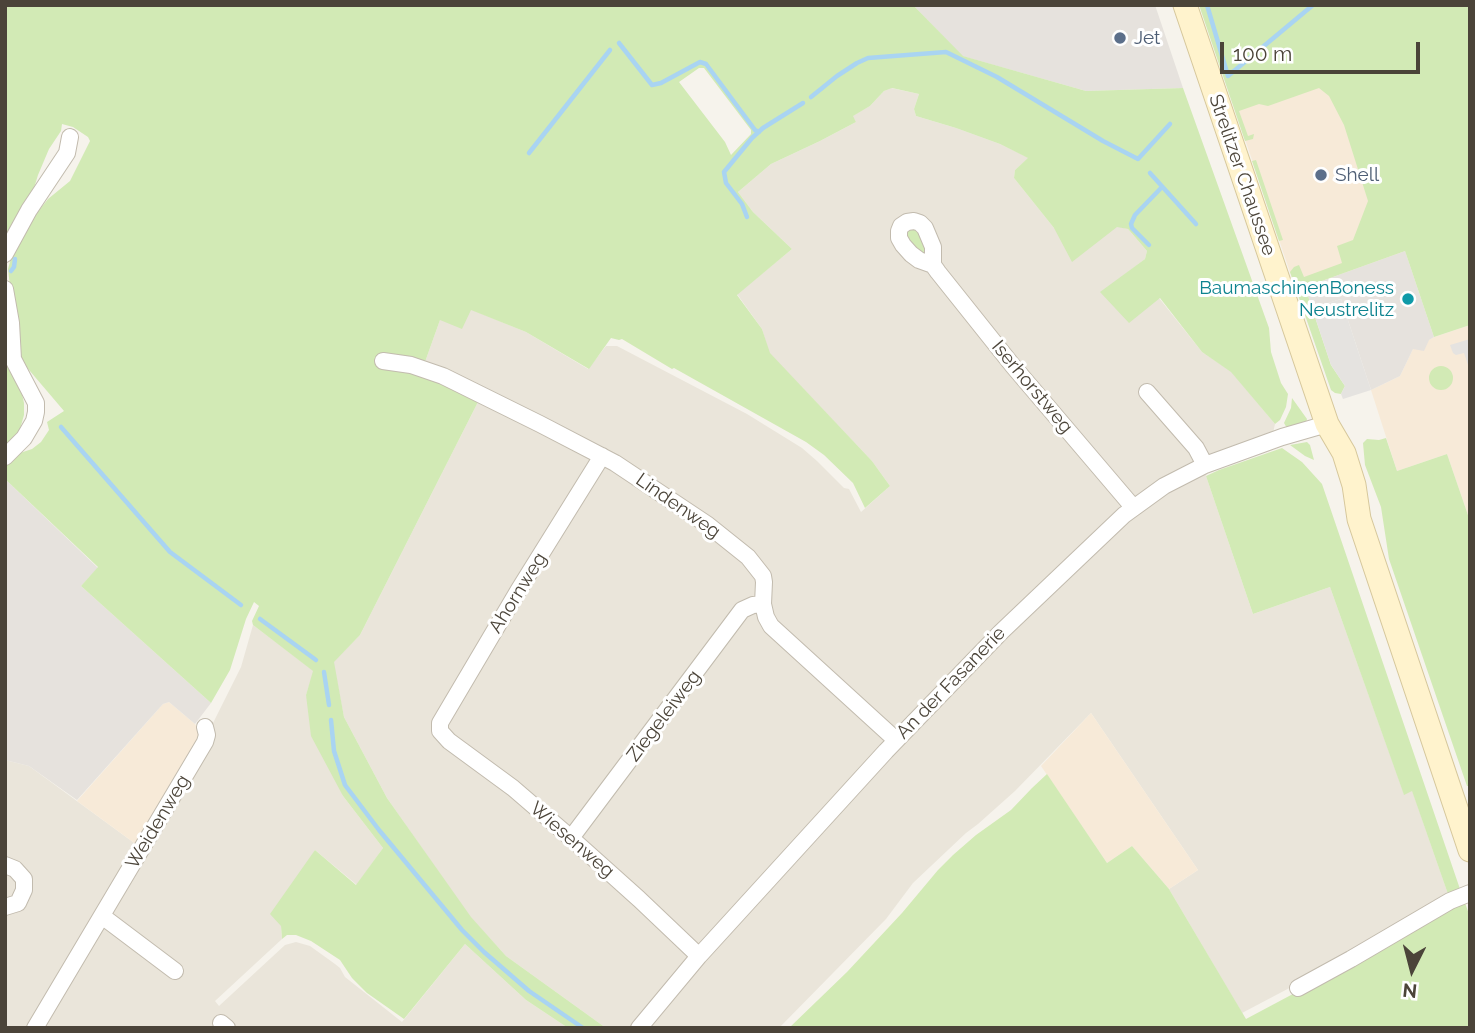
<!DOCTYPE html>
<html>
<head>
<meta charset="utf-8">
<style>
  body { margin:0 }
  #map { position:relative; width:1475px; height:1033px; overflow:hidden; background:#f6f3ec; font-family:Raleway,sans-serif }
  canvas { display:block }
  .frame { position:absolute; inset:0; border:7px solid #4b4439; pointer-events:none }
  .north { position:absolute; left:1377px; top:935px; width:70px; height:70px; -webkit-text-stroke:5px #fff; paint-order:stroke; rotate:186deg; font-size:19px; font-weight:700; line-height:28px; text-align:center; color:#4b4439 }
  .north::after { content:''; display:block; margin:auto; width:24px; height:32px; background:#4b4439; clip-path:polygon(50% 0,100% 100%,50% 72%,0 100%) }
  .scale { position:absolute; left:1220px; top:42px; width:200px; height:32px; box-sizing:border-box; border:4px solid #4b4439; border-top:0; padding-left:9px; font-size:21px; line-height:24px; white-space:nowrap; color:#4b4439; -webkit-text-stroke:5px #fff; paint-order:stroke }
</style>
</head>
<body>
<div id="map">
<canvas width="1475" height="1033"></canvas>
<div class="frame"></div>
<div class="north">N</div>
<div class="scale">100 m</div>
</div>
<script>
const context = document.querySelector('canvas').getContext('2d');
context.lineJoin = 'round';
function fillPath(path, color) { context.fillStyle = color; context.fill(path, 'evenodd'); }
const poly = rows => new Path2D(rows.map(r => 'M' + r).join(''));
function trace(path, color, width, dash) { context.strokeStyle = color; context.lineWidth = width; context.lineCap = dash ? 'butt' : 'round'; context.setLineDash(dash || []); context.stroke(path); }
function drawText(font, color, halo, rows, align = 'center') {
  context.font = font + ' Raleway,sans-serif'; context.lineWidth = 6; context.setLineDash([]); context.textBaseline = 'middle'; context.strokeStyle = halo; context.fillStyle = color; for (const [text, x, y, turn = 0] of rows) {
    context.save(); context.translate(x, y); context.rotate((+turn || 0) * Math.PI / 180); context.textAlign = isNaN(turn) ? turn : align; if (halo) context.strokeText(text, 0, 0); context.fillText(text, 0, 0); context.restore();
  }
}
const residential = poly([
  [891,88,919,94,914,109,916,116,956,128,1000,144,1029,158,1015,170,1014,178,1054,228,1117,226,1128,229,1147,251,1145,259,1101,293,1159,298,1202,352,1231,371,1275,424,1273,433,1212,454,1206,476,1253,614,1330,587,1404,794,1412,790,1449,897,1297,984,1242,1013,1169,889,1198,870,1091,713,1015,791,978,824,966,833,913,883,886,919,779,1028,606,1028,506,956,470,917,387,798,344,717,333,662,360,635,479,400,425,362,440,320,470,309,526,332,588,369,606,346,617,346,747,414,802,448,817,461,844,488,849,489,861,512,890,486,872,461,769,353,762,329,737,294,792,249,753,212,738,192,771,164,820,141,856,122,852,116,870,106,884,91],
  [253,625,314,671,306,695,343,796,383,848,357,885,315,850,281,926,282,939,215,1001,219,1006,285,945,296,942,310,946,335,964,340,968,345,977,402,1022,465,944,526,1000,568,1028,5,1027,5,760,29,766,137,845,211,743,215,730,211,727,241,667]
]);
const commercial = poly([
  [1344,86,1405,251,1296,290,1229,92],
  [1470,325,1470,521,1447,454,1397,471,1371,390,1400,376,1413,349,1434,337],
  [169,702,195,724,200,731,202,736,137,845,77,801,163,704],
  [1091,713,1198,870,1169,889,1132,846,1107,863,1041,766]
]);
const industrial = poly([
  [913,5,1155,5,1183,88,1086,91,962,56],
  [1405,251,1434,337,1429,340,1424,351,1413,349,1400,376,1371,390,1341,299,1312,308,1305,287],
  [5,479,98,568,81,586,211,703,195,724,169,702,163,704,77,800,29,766,5,760]
]);
const green = poly([
  [5,5,913,5,963,56,1086,91,1183,88,1269,328,1271,352,1281,383,1288,394,1286,407,1280,420,1275,424,1231,372,1202,352,1160,298,1129,323,1100,292,1145,259,1147,251,1128,229,1117,227,1072,262,1054,228,1014,178,1015,170,1028,158,1000,144,956,128,916,116,914,109,919,94,892,88,884,91,870,106,853,116,856,122,820,141,771,164,738,192,753,212,792,249,737,295,762,329,770,353,872,461,890,486,865,508,853,483,824,455,806,442,674,368,672,369,622,339,619,340,611,338,589,369,526,332,471,310,462,329,440,320,425,362,479,400,360,635,334,662,344,717,387,798,471,917,506,956,606,1028,568,1028,526,1000,465,944,404,1019,367,993,352,978,340,960,311,941,296,935,287,935,282,939,281,926,270,914,315,850,356,885,383,848,343,796,311,736,306,695,313,671,253,625,252,621,259,606,254,602,246,619,230,670,211,703,81,586,98,567,5,479,5,465,20,453,32,449,41,442,49,430,47,422,64,411,18,357,8,269,10,262,12,253,29,223,48,199,70,181,90,141,88,137,73,127,62,124,61,131,49,149,38,175,34,188,5,243],
  [699,68,704,68,751,130,751,134,731,155,725,142,679,82],
  [1199,5,1470,5,1470,325,1434,337,1405,251,1305,287,1331,365,1345,386,1341,394,1335,393,1331,390,1290,272,1294,267,1299,265,1304,277,1342,263,1337,246,1353,240,1368,201,1344,125,1329,96,1319,88,1268,106,1259,104,1239,111,1248,136,1254,134,1253,139,1245,141],
  [1256,160,1283,240,1279,241,1252,161],
  [918,228,930,258,907,244,906,230],
  [5,317,24,403,24,415,20,429,10,445,5,450],
  '1429 378a12 12 0 1 1 24 0a12 12 0 1 1-24 0Z',
  [1292,398,1307,419,1306,423,1288,430,1284,423,1291,408],
  [1386,438,1397,471,1447,454,1470,521,1470,786,1467,786,1389,559,1381,507,1365,465,1363,443,1367,439,1379,440],
  [1307,442,1310,445,1314,460,1305,456,1290,445],
  [1282,448,1302,462,1322,484,1461,892,1449,897,1412,791,1404,795,1330,587,1253,614,1206,476,1219,470],
  [1047,774,1107,863,1132,846,1169,889,1246,1019,1353,962,1464,900,1470,917,1470,1028,789,1028,847,972,902,913,938,870,953,855,976,835,1011,810,1032,788]
]);
const parking = poly([
  [1341,299,1371,390,1343,399,1341,394,1345,386,1331,365,1312,308],
  [1470,339,1470,371,1464,353,1456,355,1453,353,1450,345]
]);
const stream = poly([
  [1207,5,1228,76,1313,5],
  [619,43,652,85,661,83,700,62,706,64,755,130,759,132],
  [811,97,837,76,857,63,868,58,946,52,997,77,1103,141,1138,159,1170,124],
  [529,153,610,50],
  [1150,173,1196,224],
  [747,217,742,204,726,183,724,172,752,138,763,128,803,103],
  [1149,245,1132,228,1131,224,1135,215,1162,187],
  [11,271,14,267,15,259],
  [61,427,170,552,241,605],
  [260,619,316,660],
  [324,672,329,705],
  [331,720,334,751,345,785,379,830,462,930,484,952,529,991,583,1028]
]);
const minor = poly([
  [5,254,29,210,67,153,70,137],
  [933,265,919,260,911,254,903,245,899,238,899,231,901,226,907,222,914,221,920,223,925,228,933,247,933,265,938,272,1013,366,1133,507],
  [5,289,11,323,13,359,36,403,36,412,34,421,24,438,5,457],
  [383,361,411,365,443,376,540,424,615,463,708,525,748,557,763,576,764,582,763,604,766,617,771,626,896,740],
  [1147,392,1196,448,1205,465],
  [602,456,518,591,440,723,440,731,449,741,513,788,571,838,639,899,699,956],
  [571,838,742,610,753,605,763,604],
  [5,865,15,869,24,879,24,890,18,903,5,907],
  [102,916,175,971],
  [1298,988,1351,959,1450,901,1470,893],
  [221,1023,227,1028],
  [35,1028,205,742,207,735,205,727],
  [639,1028,699,956,886,751,1001,632,1124,515,1164,486,1205,465,1282,437,1327,424]
]);
const secondary = poly([
  [1185,5,1327,424,1344,453,1354,485,1359,519,1470,850]
]);
const markers = [
  [1120,38,7,"#5c6f8a"],
  [1321,175,7,"#5c6f8a"],
  [1408,299,7,"#0f9aa8"]
];
const serviceNames = [
  ["Jet",1134,38],
  ["Shell",1335,175]
];
const streetNames = [
  ["Strelitzer Chaussee",1242,175,71],
  ["Iserhorstweg",1032,387,50],
  ["Lindenweg",678,506,35],
  ["Ahornweg",518,593,-58],
  ["An der Fasanerie",951,683,-46],
  ["Ziegeleiweg",664,716,-53],
  ["Weidenweg",158,822,-59],
  ["Wiesenweg",572,840,41]
];
const cultureNames = [
  ["BaumaschinenBoness",1394,288],
  ["Neustrelitz",1394,310]
];
fillPath(residential, '#eae5da');
fillPath(commercial, '#f7ead8');
fillPath(industrial, '#e6e2dd');
fillPath(green, '#d2eab5');
fillPath(parking, '#e5e3e0');
trace(stream, '#a9d4f2', 4.5);
trace(minor, '#c2bbae', 18);
trace(secondary, '#d6c79b', 25);
trace(minor, '#fff', 16);
trace(secondary, '#fff3cd', 23);
for (const [x, y, r, color] of markers) { const dot = new Path2D(); dot.arc(x, y, r, 0, 2 * Math.PI); context.fillStyle = color; context.fill(dot); trace(dot, '#fff', 2.5); }
drawText('19px', '#4e5e75', '#fff', serviceNames, 'left');
drawText('19px', '#4b4439', '#fff', streetNames);
drawText('19px', '#0d838f', '#fff', cultureNames, 'right');
</script>
</body>
</html>
